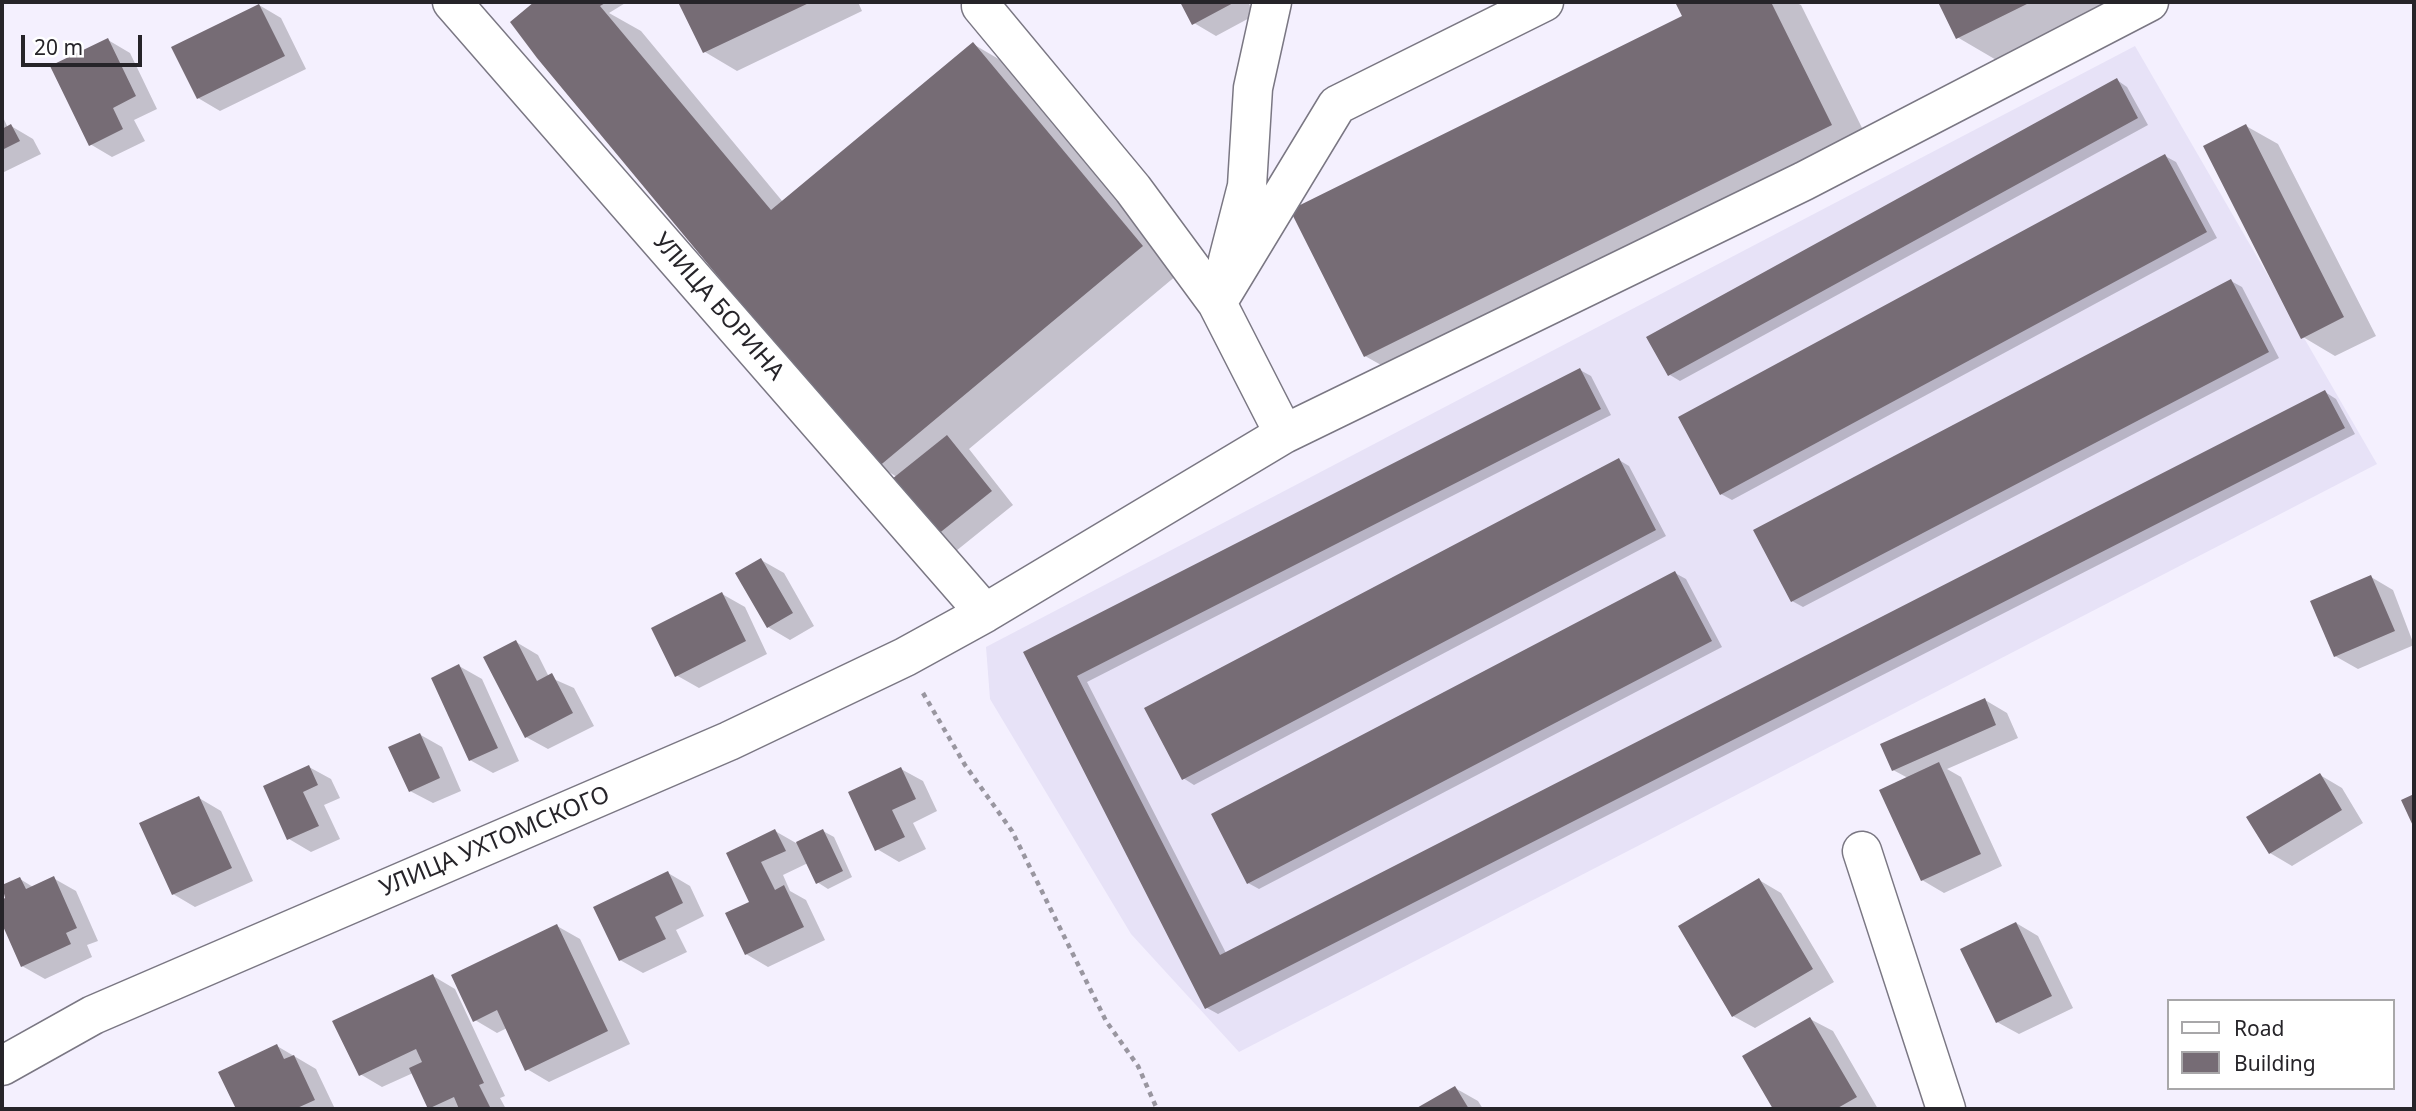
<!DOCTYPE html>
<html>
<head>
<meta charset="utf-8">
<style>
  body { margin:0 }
  #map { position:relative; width:2416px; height:1111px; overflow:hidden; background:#f4f0fe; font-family:"Noto Sans",sans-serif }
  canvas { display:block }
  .frame { position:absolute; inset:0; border:4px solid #262429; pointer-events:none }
  .legend { position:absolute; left:2167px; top:999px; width:228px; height:91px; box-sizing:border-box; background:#fff; border:2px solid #a8a7a9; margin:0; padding:9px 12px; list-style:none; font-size:21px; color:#262429 }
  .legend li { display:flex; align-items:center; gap:14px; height:35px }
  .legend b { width:35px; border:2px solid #a8a7a9 }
  .scale { position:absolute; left:21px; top:35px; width:121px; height:32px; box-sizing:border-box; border:4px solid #262429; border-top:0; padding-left:9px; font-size:21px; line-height:24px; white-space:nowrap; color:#262429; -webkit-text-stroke:5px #fff; paint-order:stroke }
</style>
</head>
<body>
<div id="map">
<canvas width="2416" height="1111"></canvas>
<div class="frame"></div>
<ul class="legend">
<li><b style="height:9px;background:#fff"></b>Road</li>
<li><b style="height:19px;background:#766c75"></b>Building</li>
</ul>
<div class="scale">20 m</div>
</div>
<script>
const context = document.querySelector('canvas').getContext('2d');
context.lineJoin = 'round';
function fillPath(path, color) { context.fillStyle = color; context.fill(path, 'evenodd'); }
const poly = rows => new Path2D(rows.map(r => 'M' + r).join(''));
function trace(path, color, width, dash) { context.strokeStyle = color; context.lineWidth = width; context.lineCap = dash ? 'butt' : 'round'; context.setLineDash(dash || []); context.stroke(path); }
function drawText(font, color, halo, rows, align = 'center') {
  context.font = font + ' "Noto Sans",sans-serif'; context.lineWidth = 7; context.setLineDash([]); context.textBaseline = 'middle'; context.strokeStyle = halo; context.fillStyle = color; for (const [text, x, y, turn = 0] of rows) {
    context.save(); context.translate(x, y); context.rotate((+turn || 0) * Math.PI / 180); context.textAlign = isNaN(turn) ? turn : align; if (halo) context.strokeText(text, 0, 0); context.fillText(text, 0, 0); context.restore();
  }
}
const built = poly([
  [2135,46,2377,464,1239,1052,1131,934,990,699,986,647]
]);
const shadow = poly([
  [536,2,627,2,609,13,641,31,783,202,973,44,1014,68,1183,270,969,449,1013,505,956,551,934,538,897,477,879,466,512,22],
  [680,2,858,2,862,11,737,71,705,52],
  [1182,2,1248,2,1255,15,1216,36,1194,23],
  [1677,2,1794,2,1801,5,1872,148,1406,379,1365,356,1684,17],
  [1940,2,2119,2,1998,61,1957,37],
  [259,5,281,18,306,69,220,111,198,98],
  [108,40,130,53,157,109,134,120,145,141,112,157,90,144],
  [2117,80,2127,87,2148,125,1680,381,1670,375],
  [2,115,8,128,11,126,33,139,41,154,2,173],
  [2246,126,2278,144,2376,336,2335,356,2303,337],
  [2165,156,2176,162,2217,238,1732,500,1721,494],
  [2231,281,2242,287,2279,358,1803,607,1792,601],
  [1580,370,1591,376,1611,415,1087,682,1226,953,2325,392,2336,399,2355,434,1218,1014,1207,1008,1025,653],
  [1619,460,1629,466,1666,536,1194,785,1183,778],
  [761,560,784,573,814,626,790,640,768,627],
  [1675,573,1686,579,1722,647,1259,889,1248,883],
  [2371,577,2393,590,2414,645,2358,669,2335,656],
  [722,594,745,607,767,654,699,688,676,675],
  [516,642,538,655,549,677,574,688,594,726,548,749,526,737],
  [459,666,482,679,519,761,493,773,470,760],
  [1985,700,2007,713,2018,738,1947,769,1961,777,2002,866,1944,893,1922,880,1908,778,1893,770],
  [419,734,442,747,461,791,433,803,410,791],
  [309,767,331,779,340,798,324,805,340,839,311,852,289,839],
  [901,769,923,781,937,811,913,823,926,849,899,862,877,849],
  [2320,775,2342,788,2363,823,2292,866,2270,853],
  [199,798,221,811,253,881,195,907,173,894],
  [775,831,796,843,823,831,834,837,852,877,828,889,817,882,808,863,783,875,790,891,806,900,825,940,768,967,746,954,751,903,728,853],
  [668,873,690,886,704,916,676,930,687,952,643,973,620,960],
  [53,878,76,891,98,941,87,945,92,957,45,979,22,966,2,920,2,902,7,899,2,887,20,879,33,887],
  [1759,880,1781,893,1834,982,1755,1028,1733,1016],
  [2016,923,2038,936,2073,1008,2019,1034,1997,1022],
  [557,926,580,939,630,1044,549,1082,527,1069,507,1028,497,1033,475,1020],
  [433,976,455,989,505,1096,500,1098,506,1109,432,1109,413,1073,382,1087,360,1074],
  [1810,1019,1833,1031,1878,1109,1775,1109,1745,1057],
  [277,1046,316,1069,335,1109,238,1109,221,1073],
  [1455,1088,1478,1101,1483,1109,1419,1109]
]);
const building = poly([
  [534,2,607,2,600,6,771,210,973,42,1143,246,877,468,537,58,510,22],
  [678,2,811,2,703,53],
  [1180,2,1235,2,1192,25],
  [1675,2,1771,2,1832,125,1364,357,1290,210,1682,16],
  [1938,2,2031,2,1956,39],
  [259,4,285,56,197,99,171,47],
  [108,38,136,96,113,108,123,129,89,146,50,66],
  [2117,78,2138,118,1668,376,1646,337],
  [11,124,20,141,2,150,2,129],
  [2246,124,2344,317,2301,339,2203,146],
  [2165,154,2207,232,1720,495,1678,417],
  [2231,279,2269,352,1791,602,1753,530],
  [1580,368,1601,409,1077,676,1220,955,2325,390,2345,428,1205,1009,1023,652],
  [947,435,992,491,932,539,887,483],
  [1619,458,1656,530,1182,780,1144,708],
  [761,558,793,613,767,628,735,573],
  [1675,571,1712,641,1247,884,1211,814],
  [2371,575,2395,631,2334,657,2310,601],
  [722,592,746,641,675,677,651,628],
  [516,640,537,681,552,673,573,713,525,738,483,657],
  [459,664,498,748,469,761,431,678],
  [1985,698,1996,725,1892,771,1880,744],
  [420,733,440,778,409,792,388,747],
  [1939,762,1981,854,1921,881,1879,790],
  [309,765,318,785,303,792,319,826,287,840,263,786],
  [901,767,916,799,892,810,905,837,875,851,848,792],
  [2320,773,2342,810,2269,854,2246,817],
  [2414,794,2414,828,2401,800],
  [199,796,232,868,172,895,139,823],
  [775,829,786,851,761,862,775,890,784,885,804,927,745,955,725,913,749,902,726,853],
  [823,829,843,871,816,884,796,842],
  [668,871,683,903,655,917,666,939,619,961,593,907],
  [54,876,77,928,66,933,71,944,21,967,2,924,2,900,5,898,2,885,20,877,26,889],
  [1759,878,1813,969,1732,1017,1678,926],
  [2016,922,2052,996,1996,1023,1960,949],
  [557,924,608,1031,525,1071,497,1010,473,1022,451,975],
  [433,974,484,1083,479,1085,491,1109,459,1109,454,1097,428,1109,409,1068,422,1062,416,1049,359,1076,332,1021],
  [1810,1017,1857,1097,1836,1109,1773,1109,1742,1056],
  [277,1044,284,1059,294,1055,315,1100,295,1109,236,1109,218,1072],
  [1455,1086,1469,1109,1415,1109]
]);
const path = poly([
  [923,693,965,765,1012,831,1106,1021,1138,1066,1157,1109]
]);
const minor = poly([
  [452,2,985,613],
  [981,6,1133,189,1217,303,1284,434],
  [1228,260,1247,186,1253,88,1272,2],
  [1217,303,1337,105,1544,2],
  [1862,851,1946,1109],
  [2,1066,93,1015,729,741,905,657,985,613,1284,434,1804,181,2149,2]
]);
const streetNames = [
  ["УЛИЦА БОРИНА",718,307,49],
  ["УЛИЦА УХТОМСКОГО",495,842,-23]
];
fillPath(built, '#e7e2f7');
fillPath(shadow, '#0003');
fillPath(building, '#766c75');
trace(minor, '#7a7783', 41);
trace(path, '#9996a0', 4.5, [5, 5]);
trace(minor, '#fff', 38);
drawText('24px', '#262429', '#fff', streetNames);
</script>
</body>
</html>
